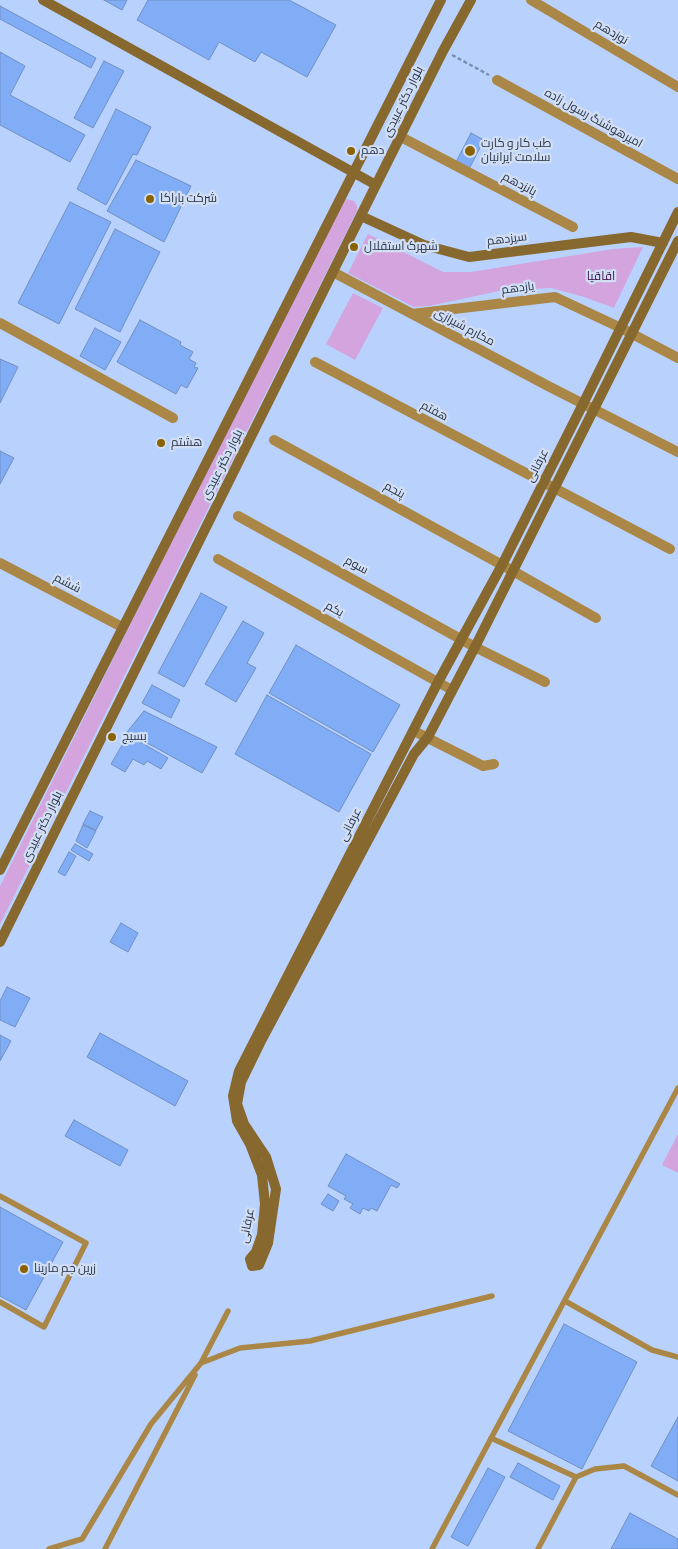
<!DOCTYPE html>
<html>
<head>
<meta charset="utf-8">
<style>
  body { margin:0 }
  canvas { display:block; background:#b8d2fd }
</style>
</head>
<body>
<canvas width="678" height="1549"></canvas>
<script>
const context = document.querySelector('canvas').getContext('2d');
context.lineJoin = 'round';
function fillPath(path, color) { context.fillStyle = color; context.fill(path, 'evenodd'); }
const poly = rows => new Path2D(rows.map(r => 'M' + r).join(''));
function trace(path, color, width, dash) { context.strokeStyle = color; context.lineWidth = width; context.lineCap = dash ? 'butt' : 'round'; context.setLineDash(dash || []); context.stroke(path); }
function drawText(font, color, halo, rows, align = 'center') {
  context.font = font + ' "Source Sans 3",Cairo,sans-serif'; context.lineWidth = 4.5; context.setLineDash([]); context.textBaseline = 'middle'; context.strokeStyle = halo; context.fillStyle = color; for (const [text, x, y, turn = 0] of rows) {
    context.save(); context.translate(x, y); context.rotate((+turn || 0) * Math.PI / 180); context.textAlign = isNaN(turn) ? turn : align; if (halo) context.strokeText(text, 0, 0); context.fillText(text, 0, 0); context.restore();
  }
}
const green = poly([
  [346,199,354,201,357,206,357,211,0,924,0,886,341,202],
  [368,234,443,272,471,272,613,249,643,247,614,308,584,297,551,288,499,291,429,306,414,307,348,273],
  [353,293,383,308,355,360,326,344],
  [678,1134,678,1173,662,1165]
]);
const building = poly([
  [104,0,127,0,122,10,104,0],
  [148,0,289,0,336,25,307,77,261,52,255,62,219,42,209,60,137,20,148,0],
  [0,6,96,58,91,68,0,19,0,6],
  [0,52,25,66,10,95,85,135,70,162,0,125,0,52],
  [104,61,124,71,93,128,74,118,104,61],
  [116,109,151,127,137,155,133,154,106,205,77,189,116,109],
  [471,133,484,140,469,169,456,162,471,133],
  [136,160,191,186,164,242,107,211,136,160],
  [70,202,111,222,59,324,18,303,70,202],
  [115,229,160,252,120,332,75,309,115,229],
  [140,320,181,342,180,345,193,352,189,359,196,363,194,367,198,368,187,388,181,385,176,394,117,362,140,320],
  [95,328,121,342,105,370,80,356,95,328],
  [0,359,18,367,0,403,0,359],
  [0,451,14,458,0,484,0,451],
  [201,593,227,607,184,687,158,673,201,593],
  [243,621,264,633,247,663,256,668,236,702,205,684,243,621],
  [296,645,400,705,373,752,269,693,296,645],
  [152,685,180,700,171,718,142,703,152,685],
  [267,695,371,754,339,812,235,754,267,695],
  [144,711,217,747,202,773,127,732,144,711],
  [128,735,168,758,161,769,147,761,144,765,133,759,125,772,111,764,128,735],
  [90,811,103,817,96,830,83,824,90,811],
  [83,825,96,831,87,848,76,841,83,825],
  [75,844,93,854,89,861,71,850,75,844],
  [69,852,76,856,65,876,58,872,69,852],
  [121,923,138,933,128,952,110,942,121,923],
  [7,987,30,998,15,1027,0,1020,0,1001,7,987],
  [100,1033,188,1081,175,1106,87,1057,100,1033],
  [0,1035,11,1041,0,1061,0,1035],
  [74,1120,128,1150,120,1166,65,1136,74,1120],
  [346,1154,400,1184,397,1188,391,1185,377,1211,371,1208,369,1211,363,1208,360,1214,350,1208,353,1204,344,1199,346,1196,328,1186,346,1154],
  [328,1194,339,1201,333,1211,321,1204,328,1194],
  [0,1207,63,1242,26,1310,0,1296,0,1207],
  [564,1324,637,1362,582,1469,508,1431,564,1324],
  [678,1417,678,1481,651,1466,678,1417],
  [518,1463,560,1486,553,1500,510,1477,518,1463],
  [488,1468,505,1477,468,1546,451,1537,488,1468],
  [630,1513,678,1539,678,1549,611,1549,630,1513]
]);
const path = poly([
  [452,55,489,75]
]);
const lane = poly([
  [0,1196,86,1243,44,1327,0,1302],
  [565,1301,652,1350,678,1357],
  [201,1363,228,1311],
  [491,1438,576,1477,595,1469,624,1466,678,1495],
  [49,1549,82,1539,151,1424,201,1363,240,1348,310,1341,492,1296],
  [105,1549,195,1375],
  [432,1549,678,1088],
  [538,1549,576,1477]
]);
const street = poly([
  [531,0,678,87],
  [497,80,678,179],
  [401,137,573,227],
  [333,272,550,387,678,452],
  [412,314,555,297,621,328,678,358],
  [0,323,173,418],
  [315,362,670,549],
  [274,440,513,571,596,618],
  [238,516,475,647,545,682],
  [218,559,452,690],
  [0,563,122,627],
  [414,731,483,766,494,764]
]);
const secondary = poly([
  [43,0,376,185],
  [678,212,583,404,502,565,438,682,239,1071,233,1096,237,1121,250,1144,262,1175,265,1204,262,1235,256,1252,250,1259,252,1266,259,1265,268,1243,276,1189,266,1157,244,1124,237,1104,241,1082,260,1043,414,754,428,737,475,647,678,241],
  [361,216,424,245,469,257,631,237,663,243],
  [0,870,441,0],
  [0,942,376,185,443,51,471,0]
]);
const markers = [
  [351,151,5,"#8a6200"],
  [470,151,6,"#8a6200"],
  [150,199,5,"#8a6200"],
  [354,247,5,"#8a6200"],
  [161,443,5,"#8a6200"],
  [112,737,5,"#8a6200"],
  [24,1269,5,"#8a6200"]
];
const streetNames = [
  ["نوزدهم",611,33,31],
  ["بلوار دکتر عبیدی",404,102,-64],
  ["امیرهوشنگ رسول زاده",593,119,29],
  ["پانزدهم",519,185,28],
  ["سیزدهم",507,240,-7],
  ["یازدهم",518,289,-7],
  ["مکارم شیرازی",464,328,28],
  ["هفتم",434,412,28],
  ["بلوار دکتر عبیدی",223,465,-63],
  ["عرفانی",538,466,-63],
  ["پنجم",394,491,29],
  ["سوم",356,566,29],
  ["ششم",67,584,28],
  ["یکم",334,610,29],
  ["عرفانی",351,825,-63],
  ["بلوار دکتر عبیدی",43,827,-64],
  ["عرفانی",248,1226,-79]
];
const poiNames = [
  ["طب کار و کارت",481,144],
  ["سلامت ایرانیان",481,158],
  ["دهم",361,151],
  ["شرکت باراکا",160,199],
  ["شهرک استقلال",364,247],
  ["هشتم",171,443],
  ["بسیج",122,737],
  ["زرین جم مارینا",34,1269]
];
const parkNames = [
  ["اقاقیا",601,277]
];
fillPath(green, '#d4a4de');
fillPath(building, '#81adf7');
trace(building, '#718fc1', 1);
trace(path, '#7b8fb1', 2.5, [4, 2.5]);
trace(lane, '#ab8747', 5.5);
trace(street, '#ab8747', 10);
trace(secondary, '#87682e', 10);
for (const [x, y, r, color] of markers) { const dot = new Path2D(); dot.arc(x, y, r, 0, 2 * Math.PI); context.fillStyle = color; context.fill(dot); trace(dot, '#d1def4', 2); }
drawText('12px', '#28354a', '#d1def4', streetNames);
drawText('12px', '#28354a', '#d1def4', poiNames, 'left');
drawText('12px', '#401149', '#d1def4', parkNames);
</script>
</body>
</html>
